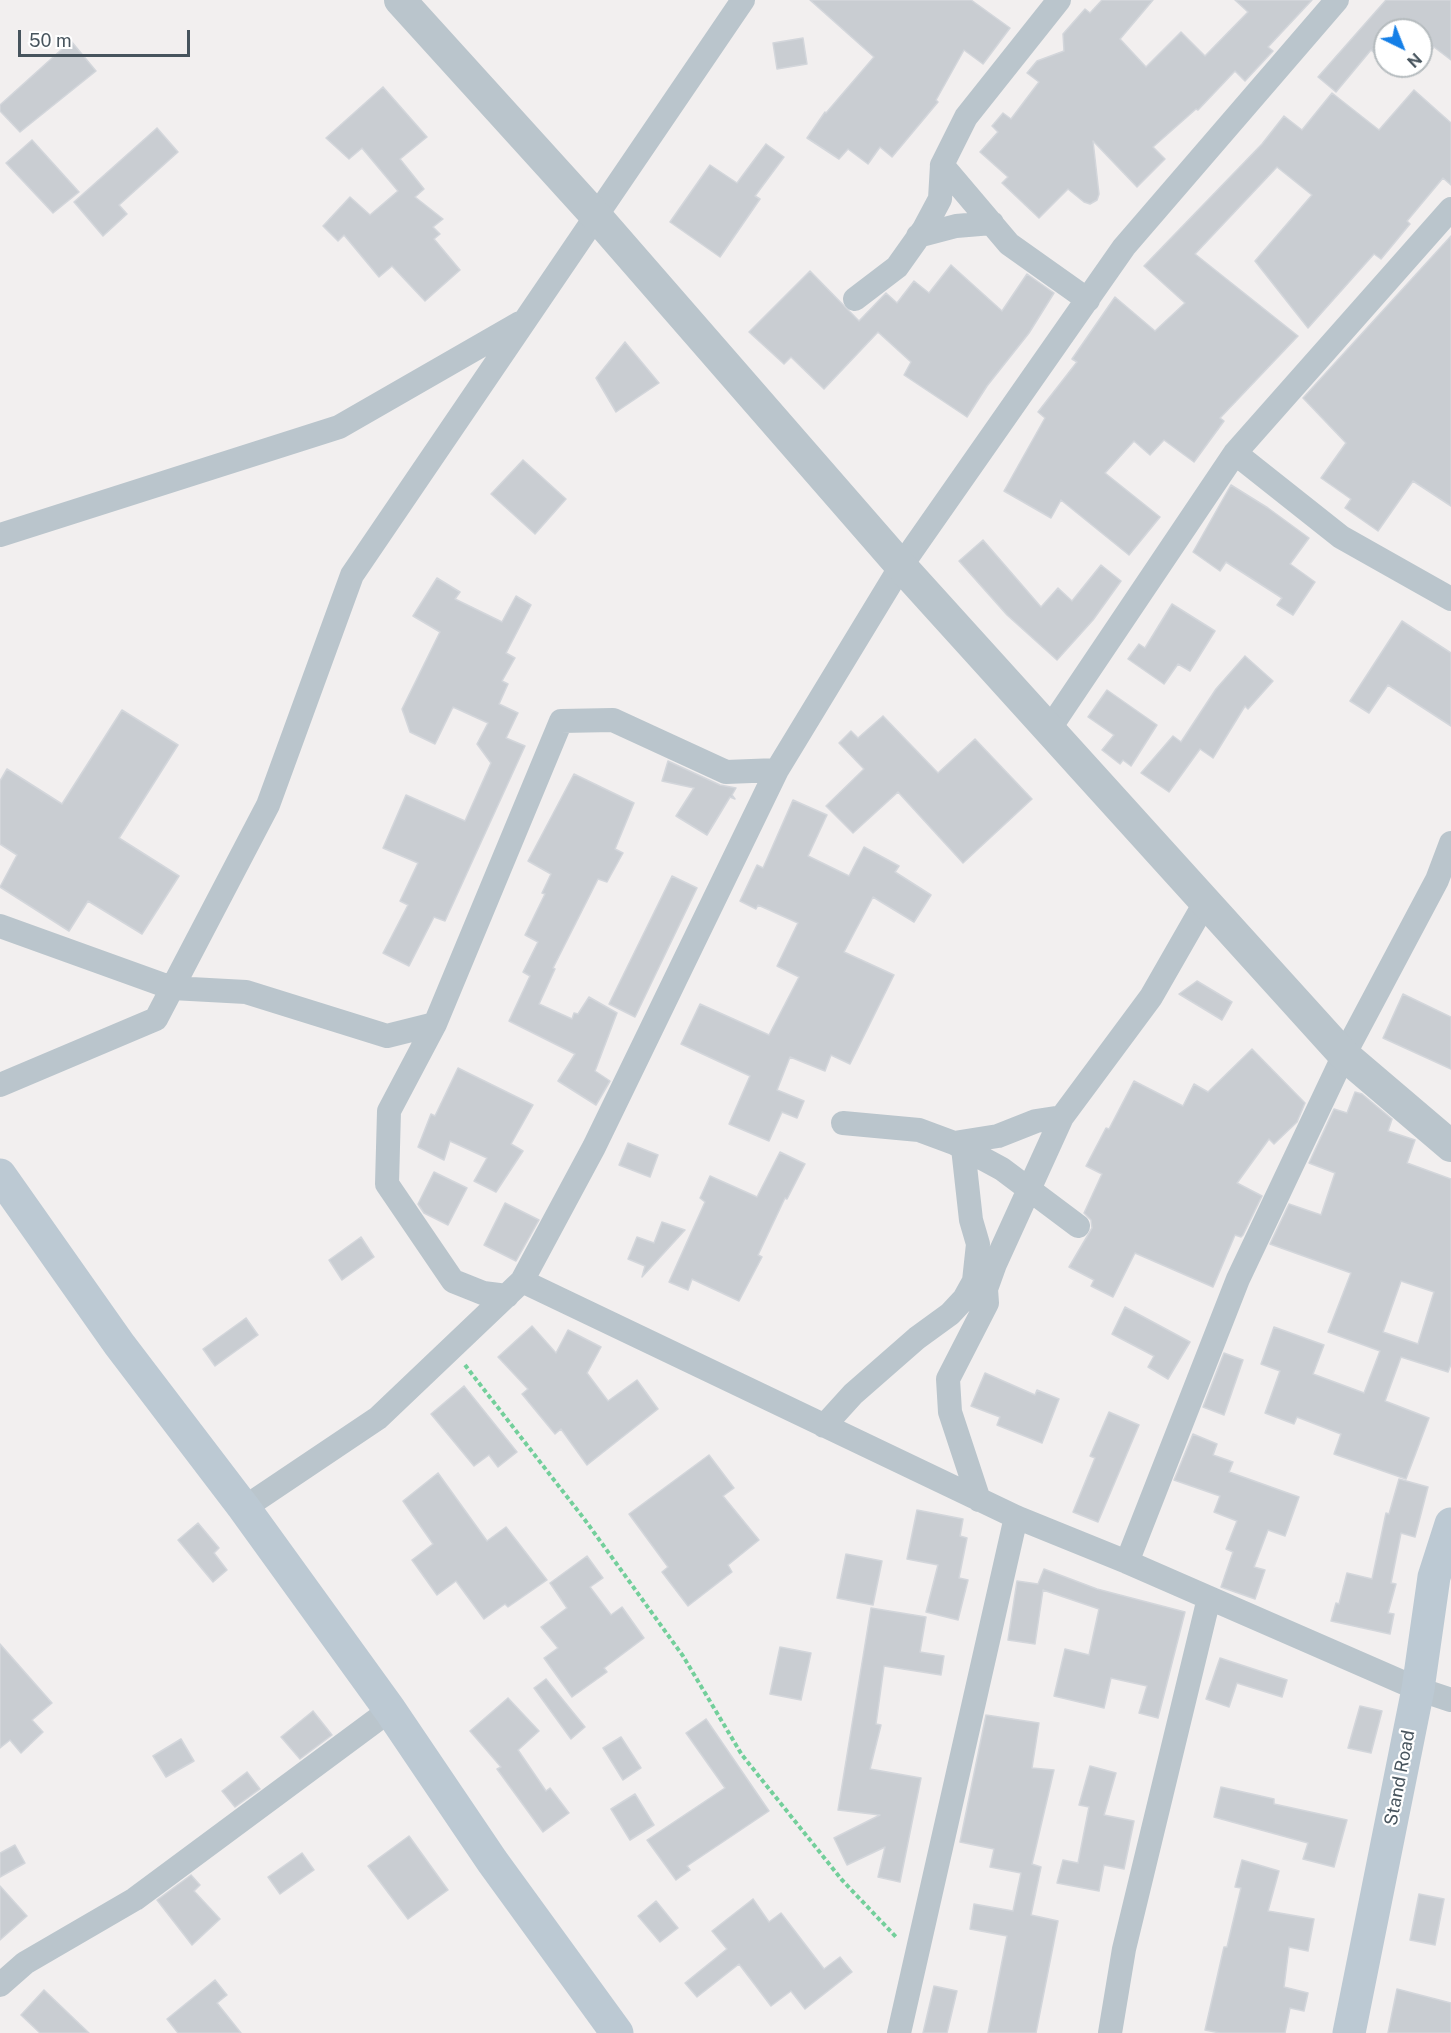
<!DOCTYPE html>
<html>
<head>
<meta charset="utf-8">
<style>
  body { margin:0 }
  #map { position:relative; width:1451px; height:2033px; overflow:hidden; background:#f2efef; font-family:"Public Sans",sans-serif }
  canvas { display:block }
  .north { position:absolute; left:1373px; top:18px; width:60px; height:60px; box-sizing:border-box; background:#fff; border:2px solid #b5bbbe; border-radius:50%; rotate:137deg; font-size:16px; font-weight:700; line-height:24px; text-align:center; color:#47545d }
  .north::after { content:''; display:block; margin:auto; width:21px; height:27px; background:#147fe7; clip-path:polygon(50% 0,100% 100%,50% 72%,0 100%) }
  .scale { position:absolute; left:18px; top:30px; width:172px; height:27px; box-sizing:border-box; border:3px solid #47545d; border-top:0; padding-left:8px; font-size:18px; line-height:21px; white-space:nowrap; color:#47545d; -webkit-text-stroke:4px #fff; paint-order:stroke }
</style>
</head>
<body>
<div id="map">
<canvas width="1451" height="2033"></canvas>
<div class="north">N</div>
<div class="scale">50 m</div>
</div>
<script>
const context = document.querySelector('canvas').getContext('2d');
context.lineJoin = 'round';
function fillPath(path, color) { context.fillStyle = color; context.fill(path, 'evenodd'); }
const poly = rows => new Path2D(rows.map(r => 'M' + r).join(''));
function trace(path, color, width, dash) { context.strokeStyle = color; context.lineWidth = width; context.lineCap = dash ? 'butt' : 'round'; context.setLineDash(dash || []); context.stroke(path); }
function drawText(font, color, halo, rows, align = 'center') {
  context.font = font + ' "Public Sans",sans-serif'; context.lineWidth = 4.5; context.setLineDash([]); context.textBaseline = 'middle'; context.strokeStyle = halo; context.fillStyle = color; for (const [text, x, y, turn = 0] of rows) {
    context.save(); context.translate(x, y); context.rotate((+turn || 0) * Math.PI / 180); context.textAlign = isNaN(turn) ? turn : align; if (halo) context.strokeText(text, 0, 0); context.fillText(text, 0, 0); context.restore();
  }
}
const building = poly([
  [810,0,971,0,1010,28,983,64,964,50,936,100,938,102,892,157,880,147,868,164,848,149,839,159,807,138,825,112,826,113,874,57,810,0],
  [1102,0,1153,0,1120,39,1146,67,1181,32,1205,56,1248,12,1235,0,1312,0,1268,47,1273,51,1245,81,1235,71,1198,110,1196,109,1153,147,1165,159,1137,187,1093,141,1099,194,1097,200,1090,204,1084,202,1068,189,1039,218,1002,183,1008,177,980,152,998,132,992,126,1003,113,1011,119,1039,82,1027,73,1037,61,1064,51,1063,34,1085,9,1090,13,1102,0],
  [1386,0,1451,0,1451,60,1434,47,1421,62,1421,30,1385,30,1385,62,1371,50,1336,92,1318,77,1386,0],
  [803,38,807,64,777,69,773,43,803,38],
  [71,41,96,71,20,132,0,111,0,105,71,41],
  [383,87,427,137,400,159,424,189,415,197,443,219,433,227,440,234,434,239,460,270,425,301,392,266,379,277,344,235,338,241,323,226,350,197,370,215,398,191,362,148,349,159,326,138,383,87],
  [1414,90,1451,123,1451,185,1443,178,1407,221,1410,224,1381,259,1374,254,1308,328,1255,261,1312,195,1277,167,1195,254,1298,336,1220,418,1224,421,1194,462,1164,440,1150,455,1134,441,1105,473,1160,517,1129,555,1061,500,1051,518,1004,491,1045,418,1038,412,1077,362,1072,359,1115,297,1155,331,1185,303,1144,266,1262,144,1284,116,1302,130,1332,93,1379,130,1414,90],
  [157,128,178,152,119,205,127,214,103,236,74,202,157,128],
  [32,140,79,192,53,213,6,163,32,140],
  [766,144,784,157,755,196,760,199,720,257,670,222,710,165,737,183,766,144],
  [1451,236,1451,506,1413,481,1378,531,1345,508,1351,499,1321,478,1346,443,1303,398,1451,236],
  [951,265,1002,311,1027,274,1054,293,1029,333,987,386,967,417,904,375,911,362,878,332,824,389,791,357,784,364,749,332,810,271,859,321,886,293,897,303,914,281,929,293,951,265],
  [625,342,659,383,616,412,596,378,625,342],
  [523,460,566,499,535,534,491,494,523,460],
  [1231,485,1268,508,1309,538,1290,564,1315,582,1293,615,1277,605,1282,598,1226,562,1220,571,1193,552,1231,485],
  [983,540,1041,607,1058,588,1072,601,1101,565,1121,581,1093,620,1057,660,1007,615,959,561,983,540],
  [437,578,460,592,455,599,502,622,516,596,531,605,506,653,515,658,502,681,508,684,499,704,518,713,506,738,525,746,445,921,434,917,409,966,383,953,408,905,400,901,418,863,383,848,406,795,465,821,491,763,477,744,488,723,453,707,435,744,410,732,402,709,440,632,413,616,437,578],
  [1172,604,1215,631,1190,671,1178,664,1164,684,1128,659,1139,644,1145,648,1172,604],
  [1402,621,1451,653,1451,726,1388,685,1369,713,1350,701,1402,621],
  [1245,656,1273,681,1248,709,1245,706,1213,758,1200,749,1169,792,1141,773,1173,736,1181,742,1216,689,1245,656],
  [1107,690,1157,725,1131,766,1123,760,1120,764,1102,750,1114,735,1088,717,1107,690],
  [122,710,178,745,119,838,179,876,142,934,88,901,69,931,0,887,17,855,0,844,0,781,7,769,62,804,122,710],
  [883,716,938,773,975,739,1032,799,963,863,898,792,853,833,826,806,864,769,839,743,851,731,858,738,883,716],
  [668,761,720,785,736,788,732,795,735,799,730,797,707,835,676,816,694,788,662,781,668,761],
  [574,774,634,803,615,849,623,853,607,882,598,879,553,968,555,969,539,1004,572,1019,574,1013,578,1014,589,997,617,1013,595,1071,610,1081,596,1105,558,1081,575,1054,509,1021,530,976,523,972,538,942,525,935,545,894,542,893,551,874,528,861,574,774],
  [793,800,827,815,808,856,849,876,864,847,899,866,895,872,931,895,914,922,873,897,844,952,894,975,850,1064,831,1055,825,1071,790,1057,777,1090,804,1101,797,1118,782,1112,769,1141,729,1124,750,1076,681,1044,700,1004,769,1035,799,977,777,966,798,923,758,905,756,909,740,901,757,865,763,868,793,800],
  [672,876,697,888,635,1017,609,1004,672,876],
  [1197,981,1232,1002,1222,1020,1179,994,1197,981],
  [1403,994,1451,1017,1451,1069,1383,1038,1403,994],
  [1252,1049,1305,1103,1297,1122,1274,1144,1269,1139,1237,1183,1262,1196,1243,1235,1241,1237,1235,1235,1213,1287,1135,1253,1113,1297,1091,1286,1094,1280,1069,1267,1092,1228,1091,1220,1084,1213,1102,1174,1086,1166,1106,1128,1109,1129,1134,1081,1183,1106,1194,1084,1208,1092,1252,1049],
  [458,1068,533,1105,511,1144,523,1151,496,1192,474,1181,487,1158,450,1141,444,1160,418,1147,431,1114,435,1116,458,1068],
  [1355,1092,1362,1094,1392,1119,1388,1131,1415,1140,1407,1163,1451,1179,1451,1364,1448,1372,1401,1357,1385,1401,1429,1418,1406,1479,1334,1454,1341,1434,1297,1417,1294,1424,1265,1413,1280,1371,1261,1364,1274,1327,1324,1345,1313,1374,1364,1393,1380,1351,1328,1332,1351,1273,1270,1244,1289,1204,1321,1215,1335,1173,1309,1163,1334,1109,1347,1113,1355,1092],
  [1401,1281,1434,1292,1418,1344,1383,1332,1401,1281],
  [628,1143,658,1155,650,1177,619,1165,628,1143],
  [780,1152,805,1164,787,1199,785,1198,758,1255,762,1257,739,1301,692,1279,688,1290,669,1282,705,1202,700,1198,710,1176,757,1197,780,1152],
  [434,1172,467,1188,448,1225,424,1213,418,1204,434,1172],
  [505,1203,539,1220,516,1261,484,1245,505,1203],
  [662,1222,685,1230,642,1277,645,1266,628,1259,637,1237,654,1243,662,1222],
  [361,1237,374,1257,342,1280,329,1260,361,1237],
  [1125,1307,1190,1342,1168,1379,1148,1367,1154,1356,1112,1334,1125,1307],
  [246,1318,258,1335,215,1366,203,1349,246,1318],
  [532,1326,556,1353,568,1330,601,1347,587,1373,608,1401,637,1380,658,1409,587,1465,561,1429,555,1434,522,1394,528,1389,498,1357,532,1326],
  [1224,1353,1243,1360,1224,1415,1203,1407,1224,1353],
  [985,1373,1035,1395,1037,1390,1059,1399,1042,1443,997,1425,1000,1417,971,1406,985,1373],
  [464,1386,517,1452,498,1467,489,1455,474,1466,431,1414,464,1386],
  [1109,1412,1139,1425,1098,1522,1073,1512,1095,1458,1090,1456,1109,1412],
  [1193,1434,1217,1444,1213,1455,1233,1462,1229,1472,1299,1497,1285,1536,1268,1530,1254,1567,1265,1570,1255,1599,1221,1587,1233,1552,1226,1549,1237,1521,1214,1512,1220,1496,1174,1480,1193,1434],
  [709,1455,734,1488,723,1496,759,1540,728,1565,732,1572,688,1606,662,1572,668,1567,629,1514,709,1455],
  [438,1473,487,1541,506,1527,547,1580,508,1607,505,1604,484,1619,456,1581,437,1595,412,1560,433,1544,403,1501,438,1473],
  [1399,1479,1428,1487,1415,1537,1401,1533,1391,1583,1396,1584,1388,1613,1394,1614,1390,1634,1331,1621,1336,1603,1339,1604,1347,1573,1372,1579,1386,1513,1389,1514,1399,1479],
  [917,1510,963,1519,960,1536,967,1538,959,1578,968,1580,958,1620,926,1612,938,1565,907,1559,917,1510],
  [198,1523,219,1548,214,1553,227,1570,213,1582,178,1540,198,1523],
  [846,1554,882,1561,873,1605,837,1598,846,1554],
  [587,1556,603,1578,590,1587,611,1615,622,1607,644,1638,604,1668,607,1672,572,1697,544,1658,558,1648,541,1627,567,1608,550,1583,587,1556],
  [1044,1569,1097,1589,1185,1612,1158,1718,1139,1713,1147,1686,1111,1678,1104,1708,1054,1696,1065,1649,1089,1655,1099,1609,1043,1590,1035,1644,1008,1640,1017,1581,1038,1584,1044,1569],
  [871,1608,926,1617,920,1652,944,1656,941,1675,884,1666,876,1724,881,1725,870,1769,921,1778,900,1882,878,1877,885,1847,847,1865,834,1838,880,1815,838,1810,871,1608],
  [0,1644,52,1703,32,1720,43,1732,21,1753,10,1740,0,1748,0,1644],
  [780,1647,811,1653,801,1700,770,1694,780,1647],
  [1220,1658,1287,1680,1282,1697,1237,1683,1229,1707,1206,1699,1220,1658],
  [546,1679,585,1727,571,1739,534,1688,546,1679],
  [508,1698,539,1731,518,1750,546,1791,550,1788,569,1813,543,1832,497,1769,501,1767,470,1731,508,1698],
  [1360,1706,1382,1711,1371,1753,1348,1748,1360,1706],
  [313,1711,332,1735,300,1759,281,1737,313,1711],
  [986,1715,1039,1723,1032,1768,1054,1770,1032,1864,1041,1867,1031,1915,1058,1921,1036,2033,988,2033,1007,1936,970,1929,974,1904,1013,1911,1021,1873,990,1867,994,1849,960,1842,986,1715],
  [706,1719,769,1811,687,1866,690,1870,676,1880,647,1840,725,1788,686,1733,706,1719],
  [621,1737,641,1768,623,1780,603,1748,621,1737],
  [181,1739,194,1761,166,1777,153,1756,181,1739],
  [1090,1766,1116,1773,1104,1815,1134,1821,1124,1869,1104,1865,1099,1891,1057,1883,1063,1860,1078,1863,1089,1807,1079,1805,1090,1766],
  [247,1772,260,1789,235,1807,222,1791,247,1772],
  [1221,1787,1274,1799,1274,1804,1347,1820,1334,1867,1303,1859,1308,1843,1214,1817,1221,1787],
  [635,1794,654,1825,630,1840,611,1809,635,1794],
  [409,1836,448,1890,408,1919,368,1866,409,1836],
  [15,1845,25,1863,0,1877,0,1853,15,1845],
  [302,1853,314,1870,280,1894,268,1877,302,1853],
  [1242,1860,1279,1871,1268,1911,1314,1919,1308,1951,1289,1947,1284,1987,1308,1993,1304,2011,1290,2008,1285,2033,1220,2033,1205,2030,1224,1947,1227,1947,1241,1888,1235,1887,1242,1860],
  [191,1875,200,1885,194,1891,220,1919,192,1945,157,1900,191,1875],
  [0,1886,27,1916,0,1940,0,1886],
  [1419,1894,1444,1899,1435,1945,1410,1940,1419,1894],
  [753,1899,769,1922,781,1913,824,1969,840,1957,852,1972,805,2009,791,1991,771,2006,739,1964,697,1997,685,1983,727,1949,712,1931,753,1899],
  [656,1901,678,1928,660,1942,638,1916,656,1901],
  [215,1980,227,1995,217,2003,241,2033,178,2033,167,2019,215,1980],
  [934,1986,957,1991,947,2033,923,2033,934,1986],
  [1397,1989,1451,2003,1451,2033,1388,2033,1397,1989],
  [44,1990,89,2033,40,2033,21,2015,44,1990]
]);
const path = poly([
  [465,1365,585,1520,683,1656,742,1755,842,1880,897,1938]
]);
const minor = poly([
  [1059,0,966,117,942,165,1009,244,1088,300],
  [918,236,956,226,992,223],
  [855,299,897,267,924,229,940,199,942,165],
  [1235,453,1341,537,1451,599],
  [0,535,339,427,520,323],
  [1050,728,1235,453,1451,209],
  [0,926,172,988,246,992,387,1036,435,1024],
  [0,1085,156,1019,268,805,352,575,743,0],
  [843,1123,919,1130,954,1143,1002,1169,1078,1226],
  [954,1143,998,1136,1036,1121,1062,1117],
  [522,1281,1016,1517,1127,1562,1418,1689,1451,1700],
  [507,1296,483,1293,453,1281,387,1184,389,1111,435,1024,561,721,613,720,726,772,777,770],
  [824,1426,853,1394,917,1338,950,1314,964,1299,974,1281,978,1244,971,1220,963,1148],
  [979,1500,950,1412,948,1379,987,1303,986,1289,995,1264,1062,1117,1151,997,1206,901],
  [244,1508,378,1418,522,1281,594,1147,777,770,901,566,1124,247,1337,0],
  [1127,1562,1238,1279,1344,1055,1437,880,1451,843],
  [0,1985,25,1963,135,1899,390,1710],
  [899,2033,1016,1517],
  [1110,2033,1124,1949,1209,1598]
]);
const tertiary = poly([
  [400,0,596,216,901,566,1344,1055,1451,1146]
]);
const secondary = poly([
  [0,1175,119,1344,244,1508,390,1710,492,1861,617,2033],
  [1349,2033,1418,1689,1434,1577,1451,1524]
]);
const streetNames = [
  ["Stand Road",1400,1778,-79]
];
fillPath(building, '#c9cdd2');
trace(building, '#d3d6db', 1.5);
trace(path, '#73cf9b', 4, [4.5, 3]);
trace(minor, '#bac5cc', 24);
trace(tertiary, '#bac5cc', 32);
trace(secondary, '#bcc9d3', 33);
drawText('18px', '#47545d', '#fff', streetNames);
</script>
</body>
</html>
